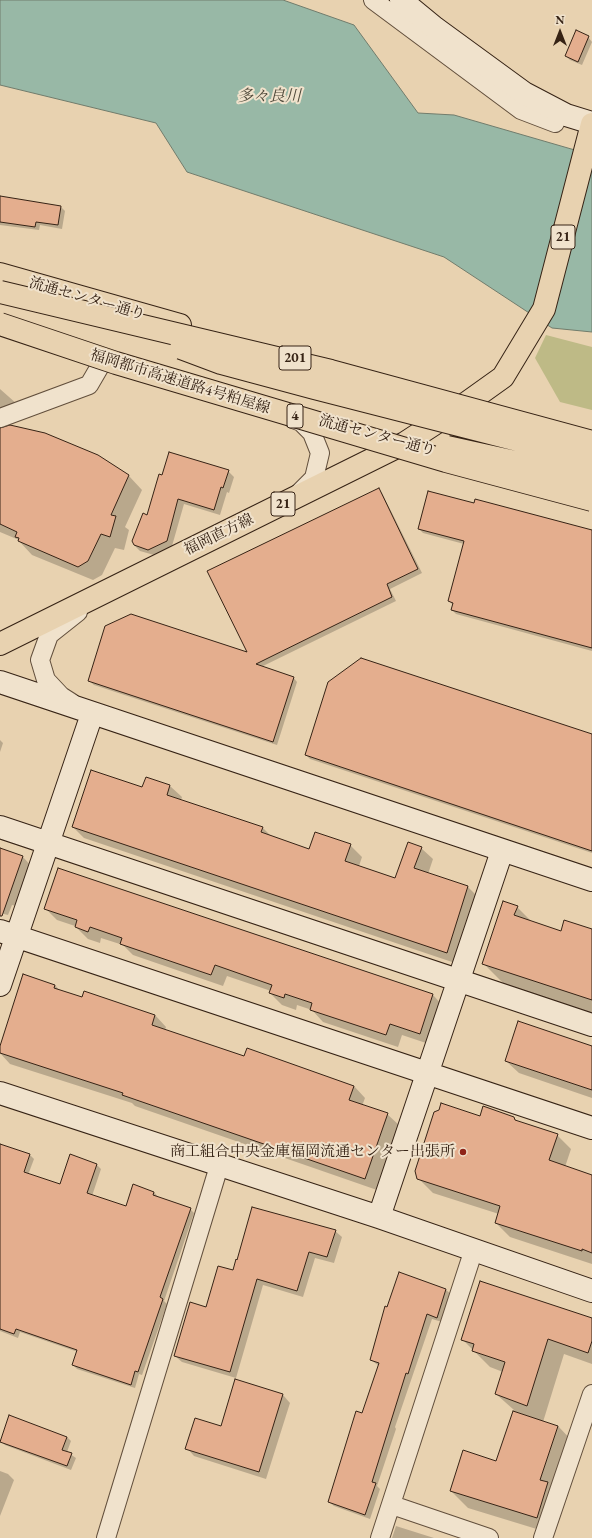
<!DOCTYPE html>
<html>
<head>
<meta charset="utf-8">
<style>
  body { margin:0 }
  #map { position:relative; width:592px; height:1538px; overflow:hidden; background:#e8d2b0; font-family:"EB Garamond",serif }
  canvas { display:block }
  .north { position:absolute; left:540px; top:12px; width:40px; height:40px; -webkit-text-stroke:3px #f0e2cc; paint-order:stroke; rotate:0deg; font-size:11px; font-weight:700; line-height:16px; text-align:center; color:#362315 }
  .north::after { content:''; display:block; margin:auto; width:14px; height:18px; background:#362315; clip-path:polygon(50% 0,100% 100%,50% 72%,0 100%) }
</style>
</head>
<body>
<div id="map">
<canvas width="592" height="1538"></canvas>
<div class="north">N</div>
</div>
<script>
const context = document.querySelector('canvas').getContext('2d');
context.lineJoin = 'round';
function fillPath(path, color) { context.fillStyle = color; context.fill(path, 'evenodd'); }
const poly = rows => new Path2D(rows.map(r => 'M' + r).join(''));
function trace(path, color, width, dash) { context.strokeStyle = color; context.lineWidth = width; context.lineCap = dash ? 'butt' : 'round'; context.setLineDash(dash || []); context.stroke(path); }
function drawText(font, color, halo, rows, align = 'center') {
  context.font = font + ' "EB Garamond","Noto Serif JP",serif'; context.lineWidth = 4; context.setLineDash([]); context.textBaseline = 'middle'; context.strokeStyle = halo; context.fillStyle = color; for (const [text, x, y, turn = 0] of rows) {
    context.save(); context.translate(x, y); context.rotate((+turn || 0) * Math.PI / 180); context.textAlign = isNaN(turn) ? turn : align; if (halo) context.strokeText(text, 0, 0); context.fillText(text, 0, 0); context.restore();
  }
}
const green = poly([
  [546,335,592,347,592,410,560,402,535,358]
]);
const water = poly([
  [0,0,283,0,354,25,418,113,454,115,592,155,592,332,552,328,444,257,187,172,156,123,0,85,0,0]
]);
const shadow = poly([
  [588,37,592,42,582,65,570,60,566,56],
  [0,199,61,207,65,211,62,229,40,225,39,230,0,225],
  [0,389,17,404,4,428,98,456,129,476,142,490,125,527,129,530,124,550,115,548,102,575,93,580,32,555,19,541,19,540,0,532],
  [228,471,234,477,229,493,227,492,220,515,184,504,172,546,154,555,140,551,134,545,148,516,160,476],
  [378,489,382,493,422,573,390,589,396,601,261,667,293,677,297,682,277,745,94,685,89,681,249,654],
  [475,504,592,531,592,651,456,614,452,610,453,605,449,601,464,544,423,533,419,529],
  [592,735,592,853,310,759,306,755],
  [0,740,3,743,0,752],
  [146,778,170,786,182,797,181,800,262,827,272,837,310,850,350,845,362,857,359,866,396,879,421,848,433,859,428,874,468,887,480,899,458,964,84,838,73,827,143,789],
  [0,849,23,857,34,869,21,907,12,905,8,915,0,913],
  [58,869,433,995,444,1007,432,1045,402,1035,398,1047,323,1022,312,1010,297,1005,296,1010,282,1005,270,993,271,991,227,976,223,986,133,955,123,945,101,938,100,943,88,939,75,926,57,920,45,908],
  [517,907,533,923,561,932,592,931,592,1014,504,984,483,963],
  [55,985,60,991,83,998,155,1015,166,1027,165,1030,245,1057,354,1086,365,1098,362,1106,387,1114,399,1125,377,1190,135,1106,132,1103,10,1064,0,1053,0,1050],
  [592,1047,592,1098,519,1073,506,1061],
  [480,1118,514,1118,518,1122,557,1135,571,1149,565,1167,592,1176,592,1264,510,1237,496,1223,499,1214,433,1193,418,1178],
  [0,1145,30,1155,34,1159,28,1175,60,1186,96,1164,101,1169,92,1196,126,1208,154,1192,158,1197,190,1209,194,1213,164,1301,167,1304,142,1375,139,1374,135,1388,77,1369,73,1365,78,1352,20,1332,18,1338,0,1331],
  [335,1231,342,1237,334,1263,315,1258,303,1297,263,1285,236,1378,182,1362,175,1356,207,1308],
  [399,1274,446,1290,451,1294,442,1322,432,1319,395,1427,396,1429,377,1486,380,1489,370,1519,334,1506,329,1502,363,1415,379,1366,371,1360],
  [592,1319,592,1364,564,1354,543,1422,558,1426,574,1443,553,1534,468,1508,451,1491,497,1462,514,1410,496,1394,503,1372,490,1367,463,1340],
  [283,1395,290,1403,266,1479,194,1456,187,1448,222,1427],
  [67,1437,71,1441,67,1452,76,1458,71,1470,5,1445,1,1441],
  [0,1471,8,1474,14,1480,0,1516],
  [396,1526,434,1538,392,1538]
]);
const building = poly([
  [576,30,589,36,578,62,565,56,576,30],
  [0,196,61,206,58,225,36,222,35,227,0,222,0,196],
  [10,425,45,433,98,455,129,475,111,515,116,516,110,537,101,534,88,561,78,567,18,541,19,538,15,537,17,532,0,524,0,428,10,425],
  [169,452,229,470,223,488,221,487,214,510,178,499,167,541,148,550,134,545,132,541,143,513,147,515,159,474,162,475,169,452],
  [379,488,418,569,387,584,392,597,256,664,294,677,273,742,88,681,105,626,131,614,247,652,207,571,379,488],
  [428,491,474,503,475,499,592,530,592,648,451,610,453,603,448,601,464,541,418,529,428,491],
  [361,658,592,734,592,851,305,755,328,682,361,658],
  [91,770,142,787,146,777,170,785,167,795,263,827,261,832,309,849,315,832,351,844,345,861,395,878,408,842,422,847,414,868,468,886,447,953,72,827,91,770],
  [0,848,23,856,2,916,0,916,0,848],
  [58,868,433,994,420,1034,390,1024,386,1035,310,1010,312,1003,285,994,284,998,269,993,272,985,215,965,211,975,120,944,122,938,90,927,88,932,75,927,77,920,44,909,58,868],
  [503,901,518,906,514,915,561,931,564,920,592,929,592,1000,482,964,503,901],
  [23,974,55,985,54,988,82,997,84,991,155,1015,152,1025,244,1056,247,1048,354,1086,349,1100,388,1113,365,1179,122,1095,123,1093,0,1053,0,1046,23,974],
  [518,1021,592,1046,592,1090,505,1061,518,1021],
  [441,1103,480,1116,483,1106,514,1117,515,1120,558,1134,549,1160,592,1175,592,1253,582,1249,582,1251,495,1223,500,1206,417,1179,415,1171,434,1112,439,1110,441,1103],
  [0,1144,30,1154,24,1172,60,1184,70,1154,97,1164,87,1193,126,1206,133,1184,154,1192,153,1195,191,1208,160,1297,163,1299,138,1372,135,1371,131,1385,72,1365,77,1350,16,1329,14,1334,0,1329,0,1144],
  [252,1207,336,1230,327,1257,309,1252,297,1291,257,1279,230,1372,174,1356,190,1302,206,1307,218,1266,233,1270,236,1259,237,1260,252,1207],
  [399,1272,446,1289,437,1318,427,1314,408,1374,406,1373,372,1482,376,1483,365,1515,328,1502,356,1411,362,1413,379,1363,370,1360,385,1306,387,1307,399,1272],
  [480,1281,592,1318,592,1341,588,1353,548,1339,527,1406,495,1394,505,1362,472,1351,474,1344,461,1340,480,1281],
  [235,1379,283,1394,259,1472,185,1449,195,1418,221,1426,235,1379],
  [513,1411,558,1426,540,1480,548,1482,537,1518,450,1491,463,1450,496,1461,513,1411],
  [9,1415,67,1437,62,1450,72,1453,67,1466,0,1442,9,1415]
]);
const street = poly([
  [373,0,521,110,555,123],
  [0,418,89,385,103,361],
  [293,419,301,422,312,433,320,453,314,478,299,493],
  [72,703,61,696,46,680,40,660,49,635,78,612],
  [392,1505,489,1538],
  [106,1538,219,1166],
  [380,1538,474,1249],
  [543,1538,592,1394]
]);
const secondary = poly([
  [401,0,435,28,524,93,566,115,592,123],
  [0,682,592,880],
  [0,827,592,1025],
  [0,931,592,1128],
  [0,985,92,714],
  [0,1093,379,1217,592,1291],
  [379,1217,502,851]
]);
const primary = poly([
  [0,644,405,443,468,402,503,377,544,309,592,124]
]);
const highway = poly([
  [0,274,180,325]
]);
const highwayBridge = poly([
  [0,292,331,371,592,442],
  [0,324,116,363,446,461,592,500],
  [181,348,221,363,314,388,592,459],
  [447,447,592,479]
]);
const markers = [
  [463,1152,4,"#8f2418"]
];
const shields = [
  [563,237,24],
  [295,358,32],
  [295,416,16],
  [283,504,24]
];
const shieldNames = [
  ["21",563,237],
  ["201",295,358],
  ["4",295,416],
  ["21",283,504]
];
const streetNames = [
  ["流通センター通り",87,299,16],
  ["福岡都市高速道路4号粕屋線",180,382,17],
  ["流通センター通り",377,436,15],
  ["福岡直方線",219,535,-26]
];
const poiNames = [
  ["商工組合中央金庫福岡流通センター出張所",455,1152]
];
const waterNames = [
  ["多々良川",269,97]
];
fillPath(green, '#beba86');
fillPath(water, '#98b8a6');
trace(water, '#717c6c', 1);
fillPath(shadow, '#0003');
fillPath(building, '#e4ae8e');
trace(building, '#362315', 1);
trace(street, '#624f3c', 20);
trace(secondary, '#362315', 24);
trace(primary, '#362315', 24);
trace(highway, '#362315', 24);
trace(street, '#f0e2cc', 18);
trace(secondary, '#f0e2cc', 22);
trace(primary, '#e8d2b0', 22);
trace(highway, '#e8d2b0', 22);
trace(highwayBridge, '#362315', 24, []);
trace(highwayBridge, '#e8d2b0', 22);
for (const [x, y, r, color] of markers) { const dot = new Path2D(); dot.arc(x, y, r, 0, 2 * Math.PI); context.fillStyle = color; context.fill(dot); trace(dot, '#f0e2cc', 1.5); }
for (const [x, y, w] of shields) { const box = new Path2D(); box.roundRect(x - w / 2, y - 12, w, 24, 3); context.fillStyle = '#f0e2cc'; context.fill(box); trace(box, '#362315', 1); }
drawText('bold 14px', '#362315', null, shieldNames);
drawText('15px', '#362315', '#f0e2cc', streetNames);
drawText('15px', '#362315', '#f0e2cc', poiNames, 'right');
drawText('italic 16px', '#4e4839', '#f0e2cc', waterNames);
</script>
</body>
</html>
